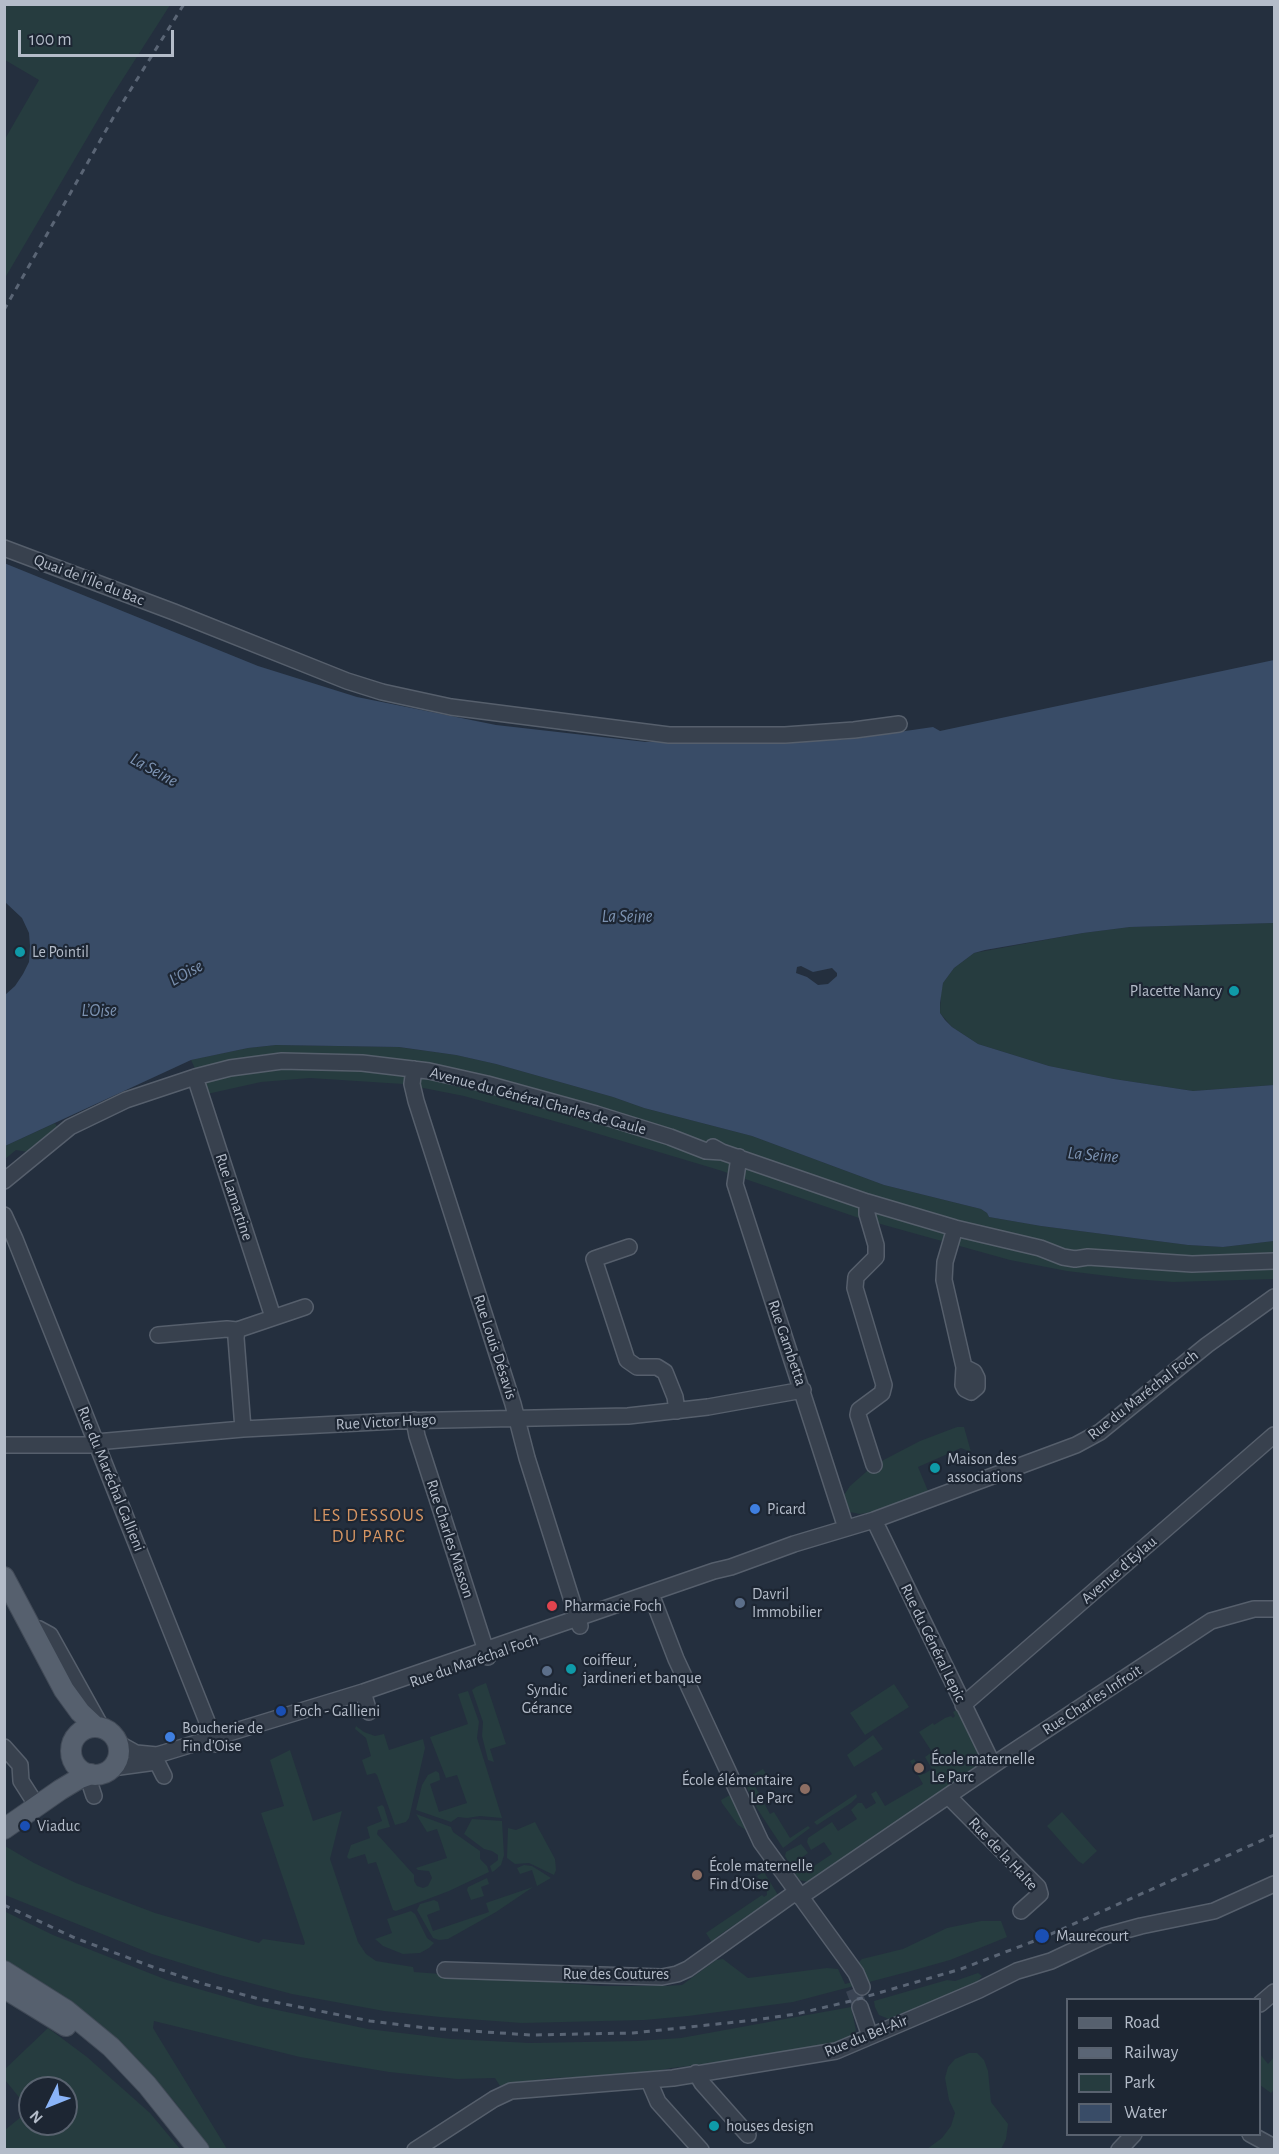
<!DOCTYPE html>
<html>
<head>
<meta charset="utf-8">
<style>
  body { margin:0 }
  #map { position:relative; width:1279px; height:2154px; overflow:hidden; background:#242f3e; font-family:"Alegreya Sans",sans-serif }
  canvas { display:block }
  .frame { position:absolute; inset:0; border:6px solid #b4bcc9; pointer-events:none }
  .legend { position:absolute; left:1066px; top:1998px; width:195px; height:138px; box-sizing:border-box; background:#1d2633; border:2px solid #59626f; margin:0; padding:8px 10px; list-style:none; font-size:18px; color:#b4bcc9 }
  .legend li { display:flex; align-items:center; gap:12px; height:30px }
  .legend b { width:30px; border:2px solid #59626f }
  .north { position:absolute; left:18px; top:2076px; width:60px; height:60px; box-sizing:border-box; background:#1d2633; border:2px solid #59626f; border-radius:50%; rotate:227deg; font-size:16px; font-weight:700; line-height:24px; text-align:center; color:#b4bcc9 }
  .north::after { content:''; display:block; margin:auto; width:21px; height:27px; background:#8ab4f8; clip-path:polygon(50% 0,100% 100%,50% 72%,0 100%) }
  .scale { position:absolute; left:18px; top:30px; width:156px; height:27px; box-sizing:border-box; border:3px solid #b4bcc9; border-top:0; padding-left:8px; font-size:18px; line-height:21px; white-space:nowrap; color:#b4bcc9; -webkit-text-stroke:4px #1d2633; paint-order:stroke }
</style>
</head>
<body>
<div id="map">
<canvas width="1279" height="2154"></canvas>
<div class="frame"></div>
<ul class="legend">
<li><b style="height:8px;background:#56606e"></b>Road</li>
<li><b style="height:8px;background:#5a6575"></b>Railway</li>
<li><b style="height:16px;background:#263c3f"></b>Park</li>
<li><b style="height:16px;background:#394c67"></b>Water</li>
</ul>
<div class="north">N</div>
<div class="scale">100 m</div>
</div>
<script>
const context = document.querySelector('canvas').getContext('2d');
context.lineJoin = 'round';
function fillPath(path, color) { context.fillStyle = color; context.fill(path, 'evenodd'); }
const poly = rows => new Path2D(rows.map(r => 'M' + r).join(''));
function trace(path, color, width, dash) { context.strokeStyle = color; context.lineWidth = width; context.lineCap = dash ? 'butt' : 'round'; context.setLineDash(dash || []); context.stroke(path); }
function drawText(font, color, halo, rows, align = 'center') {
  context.font = font + ' "Alegreya Sans",sans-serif'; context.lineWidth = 4.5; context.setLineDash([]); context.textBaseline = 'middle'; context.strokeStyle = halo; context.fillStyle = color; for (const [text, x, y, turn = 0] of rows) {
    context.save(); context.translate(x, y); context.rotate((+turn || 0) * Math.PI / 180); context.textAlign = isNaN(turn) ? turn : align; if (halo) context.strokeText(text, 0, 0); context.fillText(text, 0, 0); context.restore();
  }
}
const green = poly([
  [5,4,170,5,110,99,5,278,5,139,39,80,5,60],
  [1274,923,1274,1085,1193,1091,1114,1079,1049,1066,978,1044,952,1027,940,1013,941,993,943,983,954,968,974,953,1083,933,1130,927],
  [276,1045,398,1047,456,1055,496,1064,613,1097,644,1108,752,1136,884,1185,981,1209,987,1213,989,1217,1041,1226,1188,1245,1223,1247,1274,1241,1274,1279,1173,1282,1133,1279,1067,1271,1010,1260,859,1218,719,1170,572,1126,464,1096,403,1084,310,1078,261,1082,207,1094,191,1060,248,1048],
  [55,1123,58,1129,28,1152,16,1150,5,1159,5,1146],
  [957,1427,964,1427,971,1452,961,1448,918,1467,928,1491,872,1512,860,1514,850,1512,844,1495,850,1486,874,1465,920,1441],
  [486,1683,506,1744,490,1749,494,1762,488,1760,482,1736,483,1722,472,1690,476,1687],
  [894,1684,909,1707,865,1735,850,1713],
  [468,1691,479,1722,477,1738,502,1818,480,1816,467,1818,458,1817,451,1822,416,1810,422,1785,428,1775,436,1771,439,1773,440,1780,430,1784,439,1812,467,1803,457,1775,446,1778,430,1737,468,1724,458,1694],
  [958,1709,981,1758,973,1772,808,1882,799,1880,785,1856,786,1852,801,1844,808,1853,797,1861,805,1872,832,1854,824,1842,811,1850,807,1842,808,1838,832,1822,838,1831,857,1819,851,1810,858,1803,862,1803,866,1809,876,1803,871,1794,876,1791,885,1806,923,1784,910,1761,914,1759,924,1774,932,1769,925,1757,932,1752,919,1732,933,1723,934,1725,945,1718,951,1716,953,1718,955,1716,953,1712],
  [356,1726,364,1732,375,1736,384,1734,389,1750,423,1739,425,1748,409,1818,406,1822,395,1825,377,1775,375,1773,367,1775,362,1760,371,1756,366,1738,355,1729],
  [873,1735,883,1749,854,1767,847,1755],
  [290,1750,313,1821,342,1811,330,1859,358,1942,366,1954,376,1961,413,1967,414,1972,603,1986,666,1986,682,1985,716,1960,723,1959,748,1978,827,1968,838,1969,845,1984,867,1978,857,1964,862,1959,903,1949,947,1928,981,1921,1001,1921,1007,1937,950,1960,911,1971,793,2002,688,2016,644,2020,522,2023,440,2017,384,2011,292,1994,220,1975,152,1954,5,1895,5,1846,34,1863,76,1883,155,1913,259,1943,263,1939,304,1945,305,1943,261,1813,284,1806,270,1760],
  [763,1769,767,1775,756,1782,757,1785,755,1786,770,1814,774,1812,790,1838,808,1826,810,1828,783,1848,758,1810,743,1780],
  [856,1794,857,1797,851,1803,817,1825,814,1822],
  [728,1796,731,1796,746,1830,738,1825,722,1803,721,1800],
  [382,1805,384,1807,390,1827,378,1830,377,1834,414,1875,414,1881,417,1886,423,1888,428,1886,432,1878,429,1871,418,1870,416,1868,447,1858,437,1829,427,1832,416,1814,451,1827,453,1832,480,1851,480,1859,487,1866,489,1872,449,1891,396,1911,393,1910,376,1862,368,1864,365,1854,349,1859,347,1857,351,1845,370,1838,367,1827,382,1821,377,1807],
  [1062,1812,1097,1851,1083,1864,1078,1861,1047,1826],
  [472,1819,502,1821,504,1855,501,1865,494,1871,492,1872,490,1866,498,1860,498,1855,492,1851,484,1849,464,1834],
  [535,1822,555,1859,556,1870,554,1875,529,1863,515,1864,507,1858,508,1828,516,1830],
  [524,1865,532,1866,551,1878,537,1886,532,1870,520,1874,517,1868],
  [764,1872,778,1895,721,1934,716,1938,713,1944,706,1933,762,1895,764,1897,767,1895,767,1892,757,1876],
  [487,1878,489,1884,481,1887,484,1896,471,1900,467,1890,468,1887],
  [533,1887,496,1912,448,1939,439,1940,433,1938,417,1910,420,1904,434,1900,438,1902,440,1910,427,1915,433,1931,489,1912,486,1903],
  [4,1911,53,1935,167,1980,258,2006,368,2029,451,2039,530,2043,637,2041,681,2038,851,2007,856,2030,852,2037,836,2043,752,2059,671,2068,631,2076,551,2078,500,2086,495,2078,457,2079,389,2072,300,2057,154,2021,153,2028,227,2149,210,2149,174,2101,132,2055,87,2016,35,1979,5,1963],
  [411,1911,415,1914,427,1938,434,1943,429,1948,420,1953,403,1954,383,1946,375,1939,392,1933,387,1919],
  [978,1973,982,1976,976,1983,889,2019,879,2015,875,2007,874,2001,947,1980,955,1981],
  [48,2028,87,2057,150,2113,180,2149,5,2149,5,2130,27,2112,27,2107,5,2080,5,2069],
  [30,2088,66,2088,66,2124,30,2124],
  [969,2053,977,2053,984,2060,988,2071,991,2102,1008,2124,1006,2139,1001,2149,927,2149,942,2138,951,2126,955,2113,949,2100,945,2078,948,2067,955,2059],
  [1260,2054,1268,2064,1274,2057,1274,2090,1271,2093,1260,2085]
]);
const water = poly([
  [4,563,258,666,357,697,496,725,646,742,780,743,850,739,933,727,940,731,1274,660,1274,923,1130,927,1083,933,985,950,974,953,954,968,943,983,940,1003,940,1013,945,1020,952,1027,978,1044,1049,1066,1114,1079,1193,1091,1274,1085,1274,1241,1223,1247,1188,1245,1041,1226,989,1217,987,1213,981,1209,884,1185,752,1136,644,1108,613,1097,496,1064,456,1055,399,1047,276,1045,248,1048,191,1060,5,1146,5,995,15,986,23,974,29,962,30,946,29,933,22,918,5,902],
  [801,966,813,972,832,968,837,973,837,976,828,984,818,985,807,977,796,973,797,967]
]);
const minorTunnel = poly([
  [853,1989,860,2007]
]);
const minor = poly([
  [4,548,174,612,347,681,382,692,451,707,669,735,785,735,854,730,899,724],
  [414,1069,412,1084,416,1101,513,1404,527,1458,580,1626],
  [195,1077,273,1317],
  [713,1147,722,1152,867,1202,955,1228,1040,1248,1063,1257,1075,1259,1088,1257,1192,1264,1274,1261],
  [739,1157,735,1184,846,1528],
  [4,1181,70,1127,126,1100,195,1077,230,1068,282,1061,362,1063,429,1071,487,1084,596,1114,670,1137,706,1151,722,1152],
  [867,1202,867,1214,876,1245,876,1257,856,1277,855,1288,884,1385,882,1393,859,1410,858,1415,874,1465],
  [4,1215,15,1239,216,1744],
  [955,1228,945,1262,944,1280,964,1367,963,1385,965,1389,971,1392,977,1387,977,1378,974,1372,964,1367],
  [629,1247,594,1259,627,1360,637,1367,657,1367,665,1372,675,1397,677,1411],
  [158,1335,227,1329,237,1330],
  [414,1420,417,1436,488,1657],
  [243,1429,236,1338,237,1330,305,1307],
  [96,1442,243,1429,396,1421,628,1416,708,1407,803,1390],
  [4,1445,97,1445],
  [874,1520,993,1765],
  [651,1594,676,1659,761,1842,856,1973,862,1987],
  [32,1628,39,1629,50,1635,99,1723],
  [363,1692,369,1712],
  [963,1705,1274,1435],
  [118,1743,136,1753,157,1755,363,1692,714,1571,731,1567,794,1544,874,1520,1076,1445,1100,1432,1207,1345,1274,1297],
  [4,1747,20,1765,21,1781,37,1806],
  [157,1762,164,1776],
  [112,1768,156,1762],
  [91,1787,94,1796],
  [948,1796,1038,1887,1040,1894,1021,1911],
  [800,1897,1008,1755,1211,1621,1254,1609,1274,1609],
  [445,1970,662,1977,677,1974,688,1969,796,1892],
  [1260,2004,1274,1992],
  [860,2007,870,2036],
  [696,2073,702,2083,748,2135],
  [649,2081,658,2102,701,2150],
  [1250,2134,1274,2147],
  [415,2150,494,2099,511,2091,673,2078,836,2051,979,1990,1017,1971,1051,1961,1104,1936,1141,1926,1214,1911,1274,1884],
  [1119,2150,1134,2134]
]);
const major = poly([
  [4,1577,64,1690,80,1712,96,1727],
  '71 1751a24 24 0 1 1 48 0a24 24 0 1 1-48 0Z',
  [4,1829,60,1790,80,1778,91,1774],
  [4,1971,66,2010,111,2047,147,2085,199,2150],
  [4,1988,66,2026]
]);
const rail = poly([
  [4,310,113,118,184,4],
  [4,1905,75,1938,153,1967,204,1984,259,1999,370,2021,427,2028,530,2035,633,2033,755,2020,796,2014,851,2001,961,1969,1042,1938,1274,1835]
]);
const markers = [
  [20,952,6,"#0f9aa8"],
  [1234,991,6,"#0f9aa8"],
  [935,1468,6,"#0f9aa8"],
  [755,1509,6,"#3f7fe0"],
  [740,1603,6,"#5c6f8a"],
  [552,1606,6,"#e0444e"],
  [571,1669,6,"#0f9aa8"],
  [547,1671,6,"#5c6f8a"],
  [281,1711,6,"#1a4fb4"],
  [170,1737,6,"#3f7fe0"],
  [919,1768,6,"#8d6e63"],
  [805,1789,6,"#8d6e63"],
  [25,1826,6,"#1a4fb4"],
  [697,1875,6,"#8d6e63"],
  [1042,1936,8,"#1a4fb4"],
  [714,2126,6,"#0f9aa8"]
];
const streetNames = [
  ["Quai de l'Île du Bac",89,580,21],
  ["Avenue du Général Charles de Gaule",538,1101,15],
  ["Rue Lamartine",234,1197,72],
  ["Rue Gambetta",787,1343,71],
  ["Rue Louis Désavis",495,1347,72],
  ["Rue du Maréchal Foch",1143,1395,-38],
  ["Rue Victor Hugo",386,1422,-3],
  ["Rue du Maréchal Gallieni",111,1479,68],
  ["Rue Charles Masson",450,1539,72],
  ["Avenue d'Eylau",1119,1570,-41],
  ["Rue du Général Lepic",933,1643,64],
  ["Rue du Maréchal Foch",474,1661,-19],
  ["Rue Charles Infroit",1092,1700,-33],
  ["Rue de la Halte",1003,1854,47],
  ["Rue des Coutures",616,1974],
  ["Rue du Bel-Air",866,2036,-22]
];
const poiNames = [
  ["Le Pointil",32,952],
  ["Placette Nancy",1222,991,"right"],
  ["Maison des",947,1459],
  ["associations",947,1477],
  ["Picard",767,1509],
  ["Davril",752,1594],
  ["Immobilier",752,1612],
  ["Pharmacie Foch",564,1606],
  ["coiffeur ,",583,1660],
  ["jardineri et banque",583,1678],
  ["Syndic",547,1690,"center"],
  ["Gérance",547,1708,"center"],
  ["Foch - Gallieni",293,1711],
  ["Boucherie de",182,1728],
  ["Fin d'Oise",182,1746],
  ["École maternelle",931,1759],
  ["Le Parc",931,1777],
  ["École élémentaire",793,1780,"right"],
  ["Le Parc",793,1798,"right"],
  ["Viaduc",37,1826],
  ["École maternelle",709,1866],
  ["Fin d'Oise",709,1884],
  ["Maurecourt",1056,1936],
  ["houses design",726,2126]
];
const waterNames = [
  ["La Seine",154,770,29],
  ["La Seine",627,917],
  ["L'Oise",186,973,-29],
  ["L’Oise",99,1011],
  ["La Seine",1093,1155,5]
];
const neighbourhoodNames = [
  ["LES DESSOUS",369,1516],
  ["DU PARC",369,1537]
];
fillPath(green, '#263c3f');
fillPath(water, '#394c67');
trace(minorTunnel, '#3a4453', 15, [15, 8]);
trace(minor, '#565f6c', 18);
trace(major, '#414a57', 22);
trace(minor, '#38414e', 15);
trace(major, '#56606e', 20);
trace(rail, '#5a6575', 3, [6, 6]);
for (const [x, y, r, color] of markers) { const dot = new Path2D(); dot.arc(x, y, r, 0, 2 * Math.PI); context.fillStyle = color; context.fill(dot); trace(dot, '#1d2633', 2); }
drawText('16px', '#b4bcc9', '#1d2633', streetNames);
drawText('16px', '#b4bcc9', '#1d2633', poiNames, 'left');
drawText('italic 18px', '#7c92b1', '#1d2633', waterNames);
context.letterSpacing = '1.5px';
drawText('18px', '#d59563', '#1d2633', neighbourhoodNames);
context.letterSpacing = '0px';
</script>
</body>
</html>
